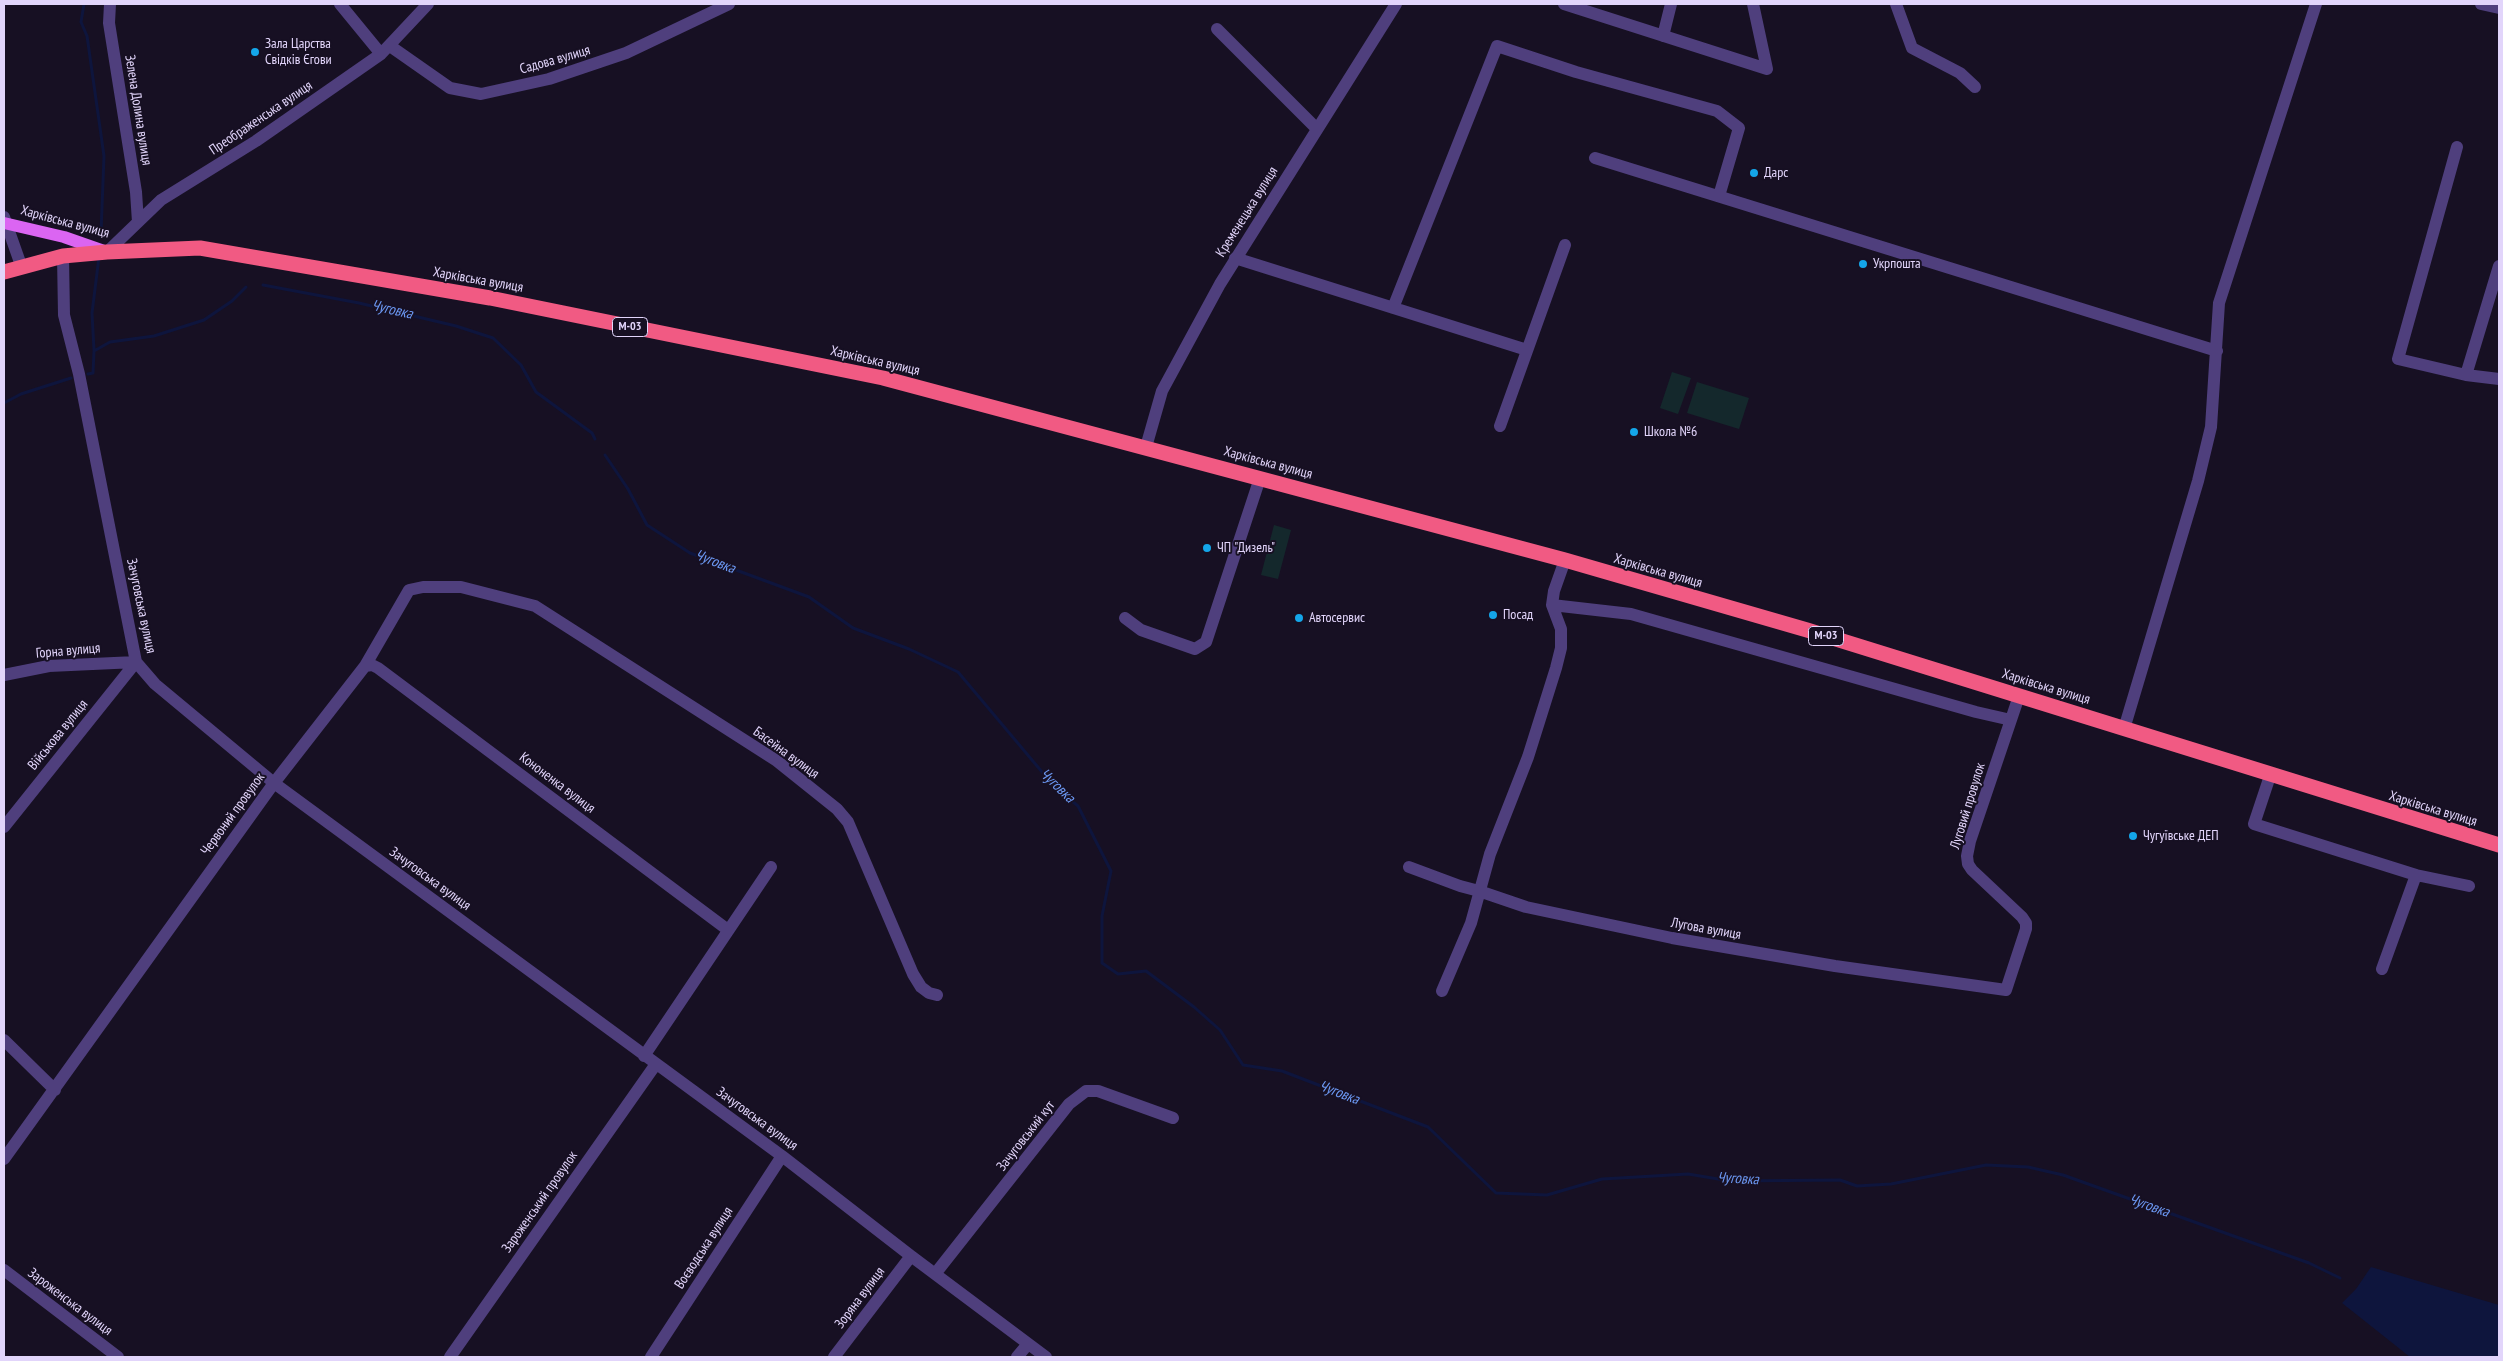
<!DOCTYPE html>
<html>
<head>
<meta charset="utf-8">
<style>
  body { margin:0 }
  #map { position:relative; width:2503px; height:1361px; overflow:hidden; background:#171023; font-family:"PT Sans Narrow",sans-serif }
  canvas { display:block }
  .frame { position:absolute; inset:0; border:5px solid #e2d5fb; pointer-events:none }
</style>
</head>
<body>
<div id="map">
<canvas width="2503" height="1361"></canvas>
<div class="frame"></div>
</div>
<script>
const context = document.querySelector('canvas').getContext('2d');
context.lineJoin = 'round';
function fillPath(path, color) { context.fillStyle = color; context.fill(path, 'evenodd'); }
const poly = rows => new Path2D(rows.map(r => 'M' + r).join(''));
function trace(path, color, width, dash) { context.strokeStyle = color; context.lineWidth = width; context.lineCap = dash ? 'butt' : 'round'; context.setLineDash(dash || []); context.stroke(path); }
function drawText(font, color, halo, rows, align = 'center') {
  context.font = font + ' "PT Sans Narrow",sans-serif'; context.lineWidth = 4; context.setLineDash([]); context.textBaseline = 'middle'; context.strokeStyle = halo; context.fillStyle = color; for (const [text, x, y, turn = 0] of rows) {
    context.save(); context.translate(x, y); context.rotate((+turn || 0) * Math.PI / 180); context.textAlign = isNaN(turn) ? turn : align; if (halo) context.strokeText(text, 0, 0); context.fillText(text, 0, 0); context.restore();
  }
}
const green = poly([
  [1672,372,1691,378,1678,414,1660,408],
  [1697,382,1749,398,1739,429,1687,413],
  [1274,525,1291,530,1278,579,1261,575]
]);
const water = poly([
  [2371,1267,2499,1305,2499,1357,2410,1357,2342,1303,2356,1289]
]);
const stream = poly([
  [84,4,81,22,87,36,104,156,101,233],
  [263,285,359,303,456,326,493,338,521,365,536,392,592,433,595,439],
  [94,350,92,313,99,257],
  [88,374,93,373,94,351,110,342,154,336,204,320,232,301,246,287],
  [4,403,21,394,71,378],
  [605,455,628,489,647,525,690,553,809,597,853,628,909,649,958,672,1053,785,1078,806,1111,871,1102,916,1102,963,1118,974,1146,971,1194,1007,1220,1030,1243,1065,1282,1071,1428,1127,1496,1193,1547,1195,1602,1179,1688,1174,1730,1181,1840,1180,1857,1186,1891,1184,1986,1165,2028,1167,2063,1175,2309,1263,2340,1278]
]);
const street = poly([
  [110,4,109,23,136,192,138,222],
  [340,4,381,54],
  [1564,4,1767,69,1753,4],
  [1896,4,1912,48,1960,73,1975,87],
  [2481,4,2499,8],
  [1217,29,1316,128],
  [1663,36,1671,4],
  [390,46,450,88,481,94,549,79,626,53,729,4],
  [2457,147,2398,359,2466,375,2499,379],
  [1595,158,2217,351],
  [4,217,22,268],
  [107,252,161,200,256,141,381,54,428,4],
  [63,256,64,315,79,374,136,662,155,684,274,783,782,1156,911,1256,1046,1357],
  [1235,258,1527,350],
  [1393,308,1497,46,1576,72,1717,111,1739,128,1719,196],
  [2466,375,2499,266],
  [1500,426,1565,245],
  [1146,447,1162,391,1220,284,1396,4],
  [1552,605,1631,614,1976,712,2011,720],
  [1125,618,1141,630,1195,649,1206,642,1260,478],
  [365,666,372,665,378,668,728,930],
  [4,675,49,666,136,662],
  [2124,729,2198,481,2211,427,2219,303,2316,4],
  [2270,776,2254,824,2416,875,2469,886],
  [4,827,136,662],
  [1409,867,1460,886,1479,891,1526,907,1672,938,1835,966,2006,990,2026,929,2026,923,2022,917,1972,870,1968,864,1967,856,1970,841,2019,696],
  [2382,969,2416,875],
  [1442,991,1471,923,1490,854,1528,757,1556,668,1561,648,1561,629,1552,605,1554,591,1565,560],
  [4,1040,55,1090],
  [644,1056,771,867],
  [4,1159,274,783,365,666,409,590,423,587,461,587,535,606,777,761,837,809,848,822,913,974,921,987,929,993,937,995],
  [4,1270,118,1357],
  [935,1274,1069,1104,1086,1091,1098,1091,1173,1118],
  [450,1357,656,1064],
  [651,1357,782,1156],
  [834,1357,911,1256],
  [1017,1357,1028,1344]
]);
const primary = poly([
  [4,223,64,237,104,251]
]);
const highway = poly([
  [4,272,63,256,107,252,200,248,490,298,883,378,1565,560,1807,630,2499,845]
]);
const markers = [
  [255,52,5,"#14a6e9"],
  [1754,173,5,"#14a6e9"],
  [1863,264,5,"#14a6e9"],
  [1634,432,5,"#14a6e9"],
  [1207,548,5,"#14a6e9"],
  [1493,615,5,"#14a6e9"],
  [1299,618,5,"#14a6e9"],
  [2133,836,5,"#14a6e9"]
];
const shields = [
  [630,327,35],
  [1826,636,35]
];
const shieldNames = [
  ["М-03",630,327],
  ["М-03",1826,636]
];
const poiNames = [
  ["Зала Царства",265,44],
  ["Свідків Єгови",265,60],
  ["Дарс",1764,173],
  ["Укрпошта",1873,264],
  ["Школа №6",1644,432],
  ["ЧП \"Дизель\"",1217,548],
  ["Посад",1503,615],
  ["Автосервис",1309,618],
  ["Чугуївське ДЕП",2143,836]
];
const streetNames = [
  ["Садова вулиця",555,60,-16],
  ["Зелена Долина вулиця",138,110,81],
  ["Преображенська вулиця",261,118,-34],
  ["Кременецька вулиця",1247,212,-58],
  ["Харківська вулиця",65,222,15],
  ["Харківська вулиця",478,280,10],
  ["Харківська вулиця",875,361,13],
  ["Харківська вулиця",1268,463,15],
  ["Харківська вулиця",1658,571,16],
  ["Зачуговська вулиця",141,606,78],
  ["Горна вулиця",68,651,-5],
  ["Харківська вулиця",2046,687,17],
  ["Військова вулиця",58,735,-51],
  ["Басейна вулиця",786,753,36],
  ["Кононенка вулиця",557,783,37],
  ["Луговий провулок",1968,806,-73],
  ["Харківська вулиця",2433,809,17],
  ["Червоний провулок",233,814,-54],
  ["Зачуговська вулиця",430,879,36],
  ["Лугова вулиця",1706,929,10],
  ["Зачуговська вулиця",757,1119,36],
  ["Зачуговський кут",1026,1136,-52],
  ["Зароженський провулок",540,1202,-55],
  ["Воєводська вулиця",704,1248,-57],
  ["Зоряна вулиця",860,1298,-53],
  ["Зароженська вулиця",70,1302,37]
];
const waterNames = [
  ["Чуговка",392,310,13],
  ["Чуговка",715,562,21],
  ["Чуговка",1057,786,44],
  ["Чуговка",1339,1093,21],
  ["Чуговка",1738,1179,3],
  ["Чуговка",2149,1206,20]
];
fillPath(green, '#14282c');
fillPath(water, '#0e153d');
trace(stream, '#0e153d', 3);
trace(street, '#4f3f7d', 12);
trace(primary, '#db65f2', 12);
trace(highway, '#f15a83', 15);
for (const [x, y, r, color] of markers) { const dot = new Path2D(); dot.arc(x, y, r, 0, 2 * Math.PI); context.fillStyle = color; context.fill(dot); trace(dot, '#171023', 2); }
for (const [x, y, w] of shields) { const box = new Path2D(); box.roundRect(x - w / 2, y - 9.5, w, 19, 4); context.fillStyle = '#171023'; context.fill(box); trace(box, '#e2d5fb', 1); }
drawText('bold 12px', '#e2d5fb', null, shieldNames);
drawText('14px', '#e2d5fb', '#171023', poiNames, 'left');
drawText('14px', '#e2d5fb', '#171023', streetNames);
drawText('italic 15px', '#6c98f3', '#171023', waterNames);
</script>
</body>
</html>
